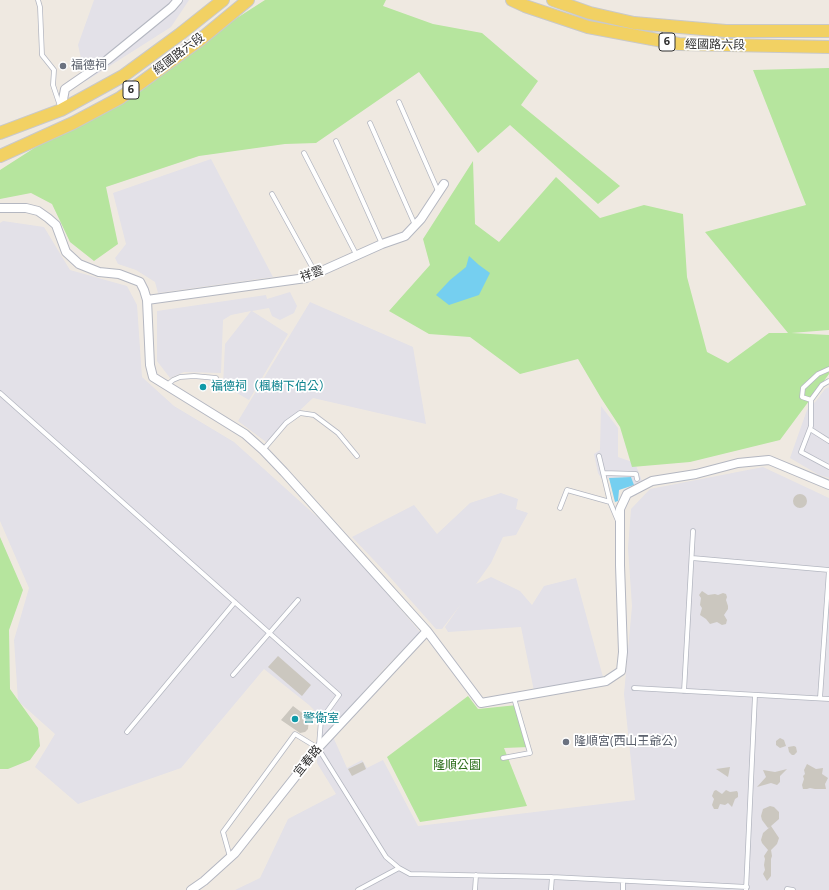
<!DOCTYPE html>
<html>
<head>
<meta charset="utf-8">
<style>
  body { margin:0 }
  canvas { display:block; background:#efe9e1 }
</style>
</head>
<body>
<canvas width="829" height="890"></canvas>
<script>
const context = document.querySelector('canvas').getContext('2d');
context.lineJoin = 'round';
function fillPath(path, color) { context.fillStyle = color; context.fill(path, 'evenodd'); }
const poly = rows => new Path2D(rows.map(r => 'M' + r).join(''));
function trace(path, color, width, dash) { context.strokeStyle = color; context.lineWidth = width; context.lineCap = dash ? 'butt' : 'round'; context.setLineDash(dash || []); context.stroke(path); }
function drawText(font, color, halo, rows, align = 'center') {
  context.font = font + ' "Open Sans","Noto Sans TC",sans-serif'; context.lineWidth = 3.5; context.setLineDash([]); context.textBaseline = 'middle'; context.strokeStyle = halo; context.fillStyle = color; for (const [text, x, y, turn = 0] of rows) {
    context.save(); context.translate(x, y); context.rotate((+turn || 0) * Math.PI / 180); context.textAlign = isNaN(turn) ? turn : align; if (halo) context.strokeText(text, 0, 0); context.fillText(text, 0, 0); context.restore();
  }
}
const industrial = poly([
  [94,0,189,0,171,27,86,81,78,45],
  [211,159,273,277,158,293,155,282,136,270,118,264,115,258,126,244,113,193],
  [3,221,44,227,70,270,127,286,137,305,142,377,174,406,234,442,335,533,420,632,383,670,330,730,347,768,362,760,367,768,383,760,418,826,635,800,624,694,632,606,628,548,631,509,650,489,763,467,829,498,829,890,235,890,260,878,288,819,336,794,317,763,319,715,309,705,264,669,181,768,78,804,35,767,55,734,18,701,14,640,29,588,0,521,0,223],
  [290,292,297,306,294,313,280,320,272,316,269,308,252,311,288,334,249,400,223,385,225,344,251,311,231,315,223,320,221,373,184,372,170,378,157,361,157,311,266,295,267,299],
  [310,302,413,347,426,424,313,398,266,442,238,421],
  [829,387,829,478,819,475,790,458,807,410,816,401,825,389],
  [601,406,618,428,618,457,635,463,642,481,634,485,631,477,601,478,598,473,594,454,600,450],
  [501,493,518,499,516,509,528,513,516,535,503,537,491,563,476,584,491,577,520,591,532,605,544,586,576,578,603,677,534,691,521,627,448,632,445,627,461,604,442,629,436,629,388,575,352,537,414,505,437,534,470,503]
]);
const green = poly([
  [265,0,386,0,383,6,433,24,482,33,538,81,521,105,620,186,598,204,510,125,478,153,419,72,316,143,285,144,199,156,106,187,118,244,94,261,70,242,52,204,31,193,0,199,0,170],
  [829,68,829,330,791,333,829,335,829,374,780,440,690,462,632,467,620,427,601,398,578,359,520,374,470,337,429,334,389,311,430,265,423,239,473,161,475,224,499,242,556,177,600,218,644,205,683,214,687,277,707,352,728,363,769,333,788,333,705,232,806,205,753,70],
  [0,537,23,590,9,630,10,689,38,728,40,746,30,760,8,769,0,769],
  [468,696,478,709,517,705,529,747,504,748,527,806,420,822,387,757]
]);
const water = poly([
  [469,256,479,265,490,273,479,295,449,305,436,295,450,280,466,267],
  [631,477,634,485,619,490,618,501,615,502,609,478]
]);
const building = poly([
  '793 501a7 7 0 1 1 14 0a7 7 0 1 1-14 0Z',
  [702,591,708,595,715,594,718,595,723,593,726,594,727,597,726,600,728,606,728,609,724,615,727,620,726,624,722,625,717,622,710,624,706,619,700,615,702,608,700,605,701,598,699,595],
  [278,656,311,685,302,696,268,667],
  [293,706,309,718,308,729,305,732,300,733,281,720],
  [780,738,784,740,786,746,780,748,776,745,776,741],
  [794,746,796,747,797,752,794,755,792,755,789,752,788,747],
  [363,762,366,769,352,776,348,769],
  [807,764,816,769,823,768,822,774,828,778,825,784,826,789,815,789,810,788,807,789,803,789,802,785,804,779,803,776,805,774,804,770],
  [730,767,728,777,716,769],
  [787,769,780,776,780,782,777,785,771,783,757,787,766,777,763,770,775,772],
  [716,790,722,794,726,790,730,792,737,791,738,793,738,797,735,799,732,807,728,803,725,805,720,804,718,809,714,809,712,805,714,799,712,796,714,791],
  [770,806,774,807,779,812,779,819,771,826,779,838,777,844,771,850,772,856,771,859,771,876,767,881,763,874,765,870,764,865,765,859,764,856,768,850,762,843,761,840,763,833,770,827,768,828,762,820,761,816,763,809]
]);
const service = poly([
  [38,0,40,7,42,55,54,70,53,85,60,106],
  [399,102,438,191],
  [370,123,415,225],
  [336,141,382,244],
  [304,153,357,256],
  [272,194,316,274],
  [829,381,822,385,811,400,811,426,801,452,829,467],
  [166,386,173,380,180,377,194,376,216,378],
  [0,393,339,695,321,720,319,745],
  [811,400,802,397,803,388,818,374,829,369],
  [810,429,829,441],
  [263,450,286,423,300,413,314,415,338,433,357,456],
  [599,456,610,502],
  [603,473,636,474,637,479],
  [560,508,567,490,610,502,618,521],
  [692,558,829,570,820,698],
  [233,675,298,600],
  [634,688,829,699],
  [684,691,693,531],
  [127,732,235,602],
  [503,758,530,753,514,698],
  [230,857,223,832,295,734,318,748,386,857,399,868,410,874,552,877,747,887],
  [787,889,793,890],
  [358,890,399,868],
  [475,890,476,875],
  [551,890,552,877],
  [623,890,623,881],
  [746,890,755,695]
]);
const minor = poly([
  [61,110,65,89,107,60,172,7,178,0],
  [0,208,26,208,38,211,48,218,56,225,66,252,79,264,99,272,119,274,140,282,144,290,147,300,150,365,153,377,245,434,263,450,284,472,427,631,481,703,606,681,621,671,623,652,620,565,620,509,627,494,652,481,696,474,738,463,769,460,829,485],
  [147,300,306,278,382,244,405,236,421,219,444,184],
  [191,890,204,881,235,853,318,748,427,631]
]);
const primary = poly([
  [512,0,525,6,588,27,679,44,829,47],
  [553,0,590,13,634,23,726,31,829,31],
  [0,133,61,110,123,76,179,35,223,0],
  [0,156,73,123,120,98,201,39,248,0]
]);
const markers = [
  [63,66,4,"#6b7280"],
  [203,387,4,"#0f9aa8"],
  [295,719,4,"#0f9aa8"],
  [566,742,4,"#6b7280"]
];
const shields = [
  [667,42,16],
  [131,90,16]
];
const shieldNames = [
  ["6",667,42],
  ["6",131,90]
];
const streetNames = [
  ["經國路六段",715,45,1],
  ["經國路六段",179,54,-37],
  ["祥雲",312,274,-19],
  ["宜春路",308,761,-51]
];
const worshipNames = [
  ["福德祠",71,66],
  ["隆順宮(西山王爺公)",574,742]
];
const cultureNames = [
  ["福德祠（楓樹下伯公）",211,387],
  ["警衛室",303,719]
];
const parkNames = [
  ["隆順公園",457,766]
];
fillPath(industrial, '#e3e1e8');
fillPath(green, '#b6e59e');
fillPath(water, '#75cff0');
fillPath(building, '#cbc7bf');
trace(service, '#b4b7c1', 5.5);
trace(minor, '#b4b7c1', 10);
trace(primary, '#c9c9c9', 14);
trace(service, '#fff', 4);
trace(minor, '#fff', 8);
trace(primary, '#f2d163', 12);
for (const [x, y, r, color] of markers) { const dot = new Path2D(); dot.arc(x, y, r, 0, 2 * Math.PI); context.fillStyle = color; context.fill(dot); trace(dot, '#fff', 1.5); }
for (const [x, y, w] of shields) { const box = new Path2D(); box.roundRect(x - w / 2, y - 9, w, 18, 3); context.fillStyle = '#fff'; context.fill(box); trace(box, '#2e2e2e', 1); }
drawText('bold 11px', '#2e2e2e', null, shieldNames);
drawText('12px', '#2e2e2e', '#fff', streetNames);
drawText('12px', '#5b616d', '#fff', worshipNames, 'left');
drawText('12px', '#0d838f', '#fff', cultureNames, 'left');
drawText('12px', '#2c6e1b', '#fff', parkNames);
</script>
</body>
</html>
